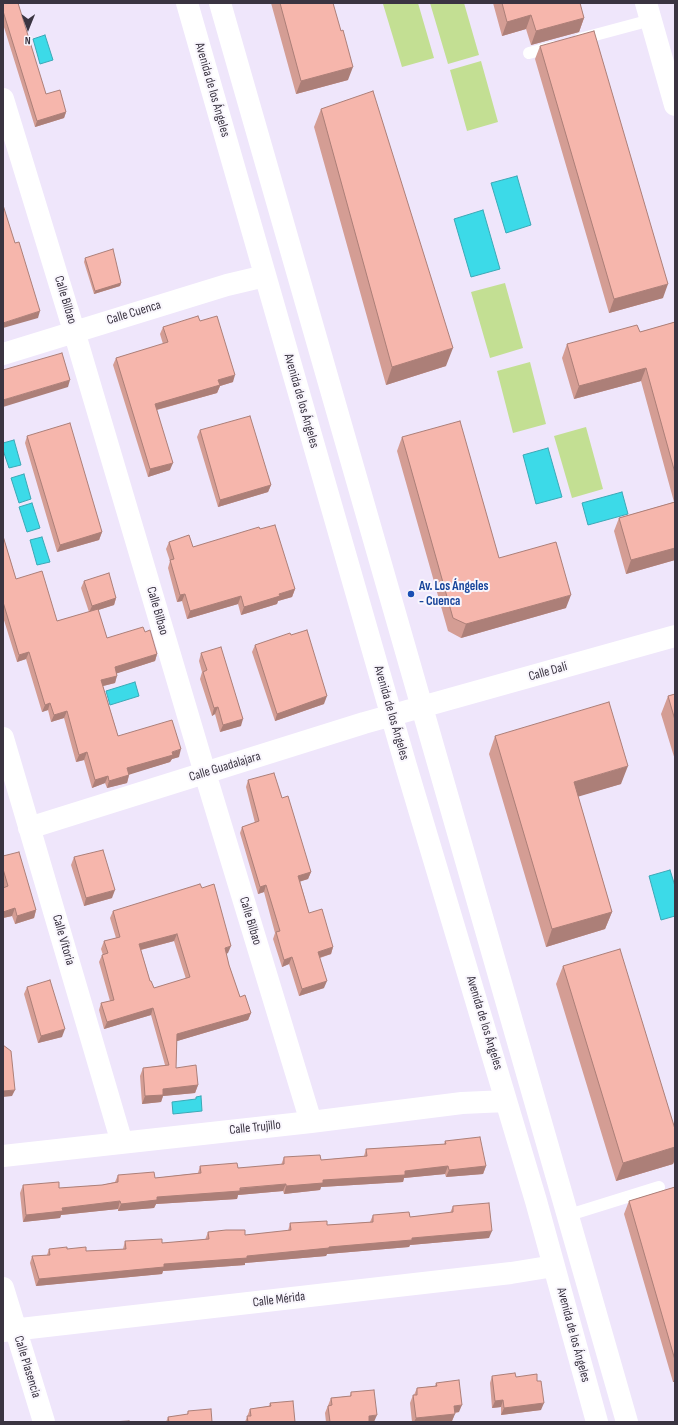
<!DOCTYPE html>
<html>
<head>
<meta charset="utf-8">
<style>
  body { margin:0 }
  #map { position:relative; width:678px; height:1425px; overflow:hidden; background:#efe6fb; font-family:"Sofia Sans Condensed",sans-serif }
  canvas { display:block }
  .frame { position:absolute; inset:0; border:4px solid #3a3441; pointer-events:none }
  .north { position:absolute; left:8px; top:8px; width:40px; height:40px; -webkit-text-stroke:3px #f9f6fd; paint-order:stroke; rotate:181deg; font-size:11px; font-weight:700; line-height:16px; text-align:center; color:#3a3441 }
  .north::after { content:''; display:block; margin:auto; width:14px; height:18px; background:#3a3441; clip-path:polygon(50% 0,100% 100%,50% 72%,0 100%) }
</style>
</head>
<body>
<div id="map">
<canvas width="678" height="1425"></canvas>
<div class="frame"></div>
<div class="north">N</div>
</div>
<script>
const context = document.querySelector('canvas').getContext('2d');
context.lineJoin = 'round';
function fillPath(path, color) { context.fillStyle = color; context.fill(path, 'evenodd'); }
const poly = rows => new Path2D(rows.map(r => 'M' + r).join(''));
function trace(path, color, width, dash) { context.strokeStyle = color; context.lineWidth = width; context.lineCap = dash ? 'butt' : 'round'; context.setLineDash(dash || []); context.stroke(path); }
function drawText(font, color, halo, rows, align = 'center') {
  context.font = font + ' "Sofia Sans Condensed",sans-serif'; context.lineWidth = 4; context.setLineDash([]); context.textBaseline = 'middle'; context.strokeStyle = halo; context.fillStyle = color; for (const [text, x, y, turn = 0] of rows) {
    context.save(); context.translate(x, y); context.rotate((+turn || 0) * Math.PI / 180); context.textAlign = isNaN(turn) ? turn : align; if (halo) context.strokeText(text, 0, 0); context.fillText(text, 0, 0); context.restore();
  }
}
const green = poly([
  [388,3,418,3,434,58,402,67,383,4],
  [430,3,464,3,479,55,448,64],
  [481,61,498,122,467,131,450,70],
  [505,283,523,348,490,358,471,292],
  [530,362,546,424,513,433,497,371],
  [586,427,603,489,572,498,554,436]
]);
const water = poly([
  [45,35,53,60,40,64,33,39,45,35],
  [517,176,531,225,506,233,491,183,517,176],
  [483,210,500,269,471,277,454,219,483,210],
  [14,440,21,465,9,468,3,450,3,443,14,440],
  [548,448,562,497,536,504,523,455,548,448],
  [24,474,31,499,19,503,11,478,24,474],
  [622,492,628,514,588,525,582,503,622,492],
  [32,503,40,528,27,532,19,507,32,503],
  [42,537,50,562,37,565,30,540,42,537],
  [135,682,139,696,110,705,106,691,135,682],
  [670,870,675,886,675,916,661,920,649,876,670,870],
  [201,1096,202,1111,173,1114,172,1102,196,1099,196,1097,201,1096]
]);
const service = poly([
  [580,39,651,20],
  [529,53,553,47],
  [569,1215,659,1187]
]);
const minor = poly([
  [187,3,406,766,536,1201,597,1422],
  [220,3,627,1422],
  [646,3,675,105],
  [3,99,74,331,205,773,311,1122],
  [3,354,227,285,265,276],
  [3,738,122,1143],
  [29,828,364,723,675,636],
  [3,1156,311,1122,462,1103,506,1101],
  [3,1288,44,1422],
  [3,1331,511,1273,554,1266]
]);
const wall = poly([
  [3,3,46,94,66,112,64,118,35,127,3,24],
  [271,3,333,3,348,80,296,94],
  [493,3,580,3,584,18,579,32,531,45,526,29,502,36],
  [540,46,663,298,609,313,535,59],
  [321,109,446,366,386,385,314,127],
  [85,258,121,283,120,286,94,294,84,262],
  [200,321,233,382,220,386,217,393,157,410,170,470,148,477,113,365,116,358,163,344,160,334,163,327],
  [675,322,675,560,626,574,614,531,619,518,674,502,641,381,574,399,562,358,567,344,640,332],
  [200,430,271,485,268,492,218,507,197,437],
  [27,436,102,532,99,540,57,552,25,443],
  [402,437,499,558,566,608,461,638,448,631,397,451],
  [260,529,295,589,292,597,278,601,277,604,241,615,238,604,187,619,182,601,177,602,168,568,170,561,166,549,169,542,193,547],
  [3,536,16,579,57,621,89,612,81,588,84,581,116,598,114,605,98,610,107,638,145,632,157,654,155,661,117,673,115,683,103,686,118,736,179,757,172,759,170,762,129,774,129,775,127,783,107,788,105,783,92,788,84,760,76,762,64,718,51,722,48,710,42,712,26,659,17,662,3,617],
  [255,645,324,704,275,721,252,652],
  [201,653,241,726,220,732,215,714,212,716,200,679,202,672,199,661],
  [675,694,675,760,661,714,668,696],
  [495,736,621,784,578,796,612,912,605,929,546,947,489,754],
  [248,780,282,798,311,872,308,879,300,881,309,913,333,947,331,954,320,958,324,988,299,996,289,964,282,967,273,939,275,933,264,892,258,894,240,833,242,827,255,823,246,787],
  [3,856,36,910,34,918,15,924,12,916,3,918,3,888,4,888,3,885],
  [74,857,112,898,84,906,71,865],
  [113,911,228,953,226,954,229,965,240,997,251,1013,248,1020,177,1041,176,1068,198,1085,195,1093,163,1096,161,1102,142,1104,140,1076,143,1068,165,1065,151,1015,104,1029,99,1010,101,1003,110,1001,99,962,102,955,103,955,101,949,104,941,116,938,110,918],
  [174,941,186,979,154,988,150,981,141,950],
  [563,966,675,1129,675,1159,673,1164,616,1181,556,984],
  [27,987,62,1037,38,1043,24,994],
  [445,1141,486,1166,483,1174,446,1177,445,1174,404,1178,403,1182,321,1187,320,1190,284,1194,283,1191,238,1195,237,1199,156,1204,154,1208,118,1211,118,1209,61,1215,60,1218,23,1222,20,1193,23,1185,59,1188,102,1185,115,1182,118,1175,155,1178,198,1173,200,1166,238,1168,281,1165,284,1157,321,1160,364,1156,366,1149,444,1144],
  [675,1187,675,1382,673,1382,624,1214,629,1201],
  [453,1206,489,1238,410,1245,409,1247,327,1254,326,1256,245,1263,245,1265,163,1271,162,1274,36,1286,30,1263,32,1256,47,1255,49,1249,67,1249,86,1251,123,1249,125,1241,162,1243,205,1240,208,1232,245,1235,288,1231,290,1223,327,1225,370,1222,373,1215,410,1217,450,1213],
  [492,1376,516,1377,537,1381,541,1410,501,1415,501,1407,492,1408,490,1383],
  [436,1383,459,1412,455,1413,452,1421,446,1422,412,1422,410,1403,413,1395,414,1395,417,1388,435,1386],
  [351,1392,374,1422,326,1422,325,1413,331,1398,350,1396],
  [270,1403,295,1422,245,1422,250,1409,269,1406],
  [188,1411,212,1422,166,1422,168,1417,187,1415]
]);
const shadedWall = poly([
  [531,15,526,29,502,36,507,22],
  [584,18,579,32,531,45,536,31],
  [353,67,348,80,296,94,301,81],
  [66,112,64,118,35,127,37,121],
  [121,283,120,286,94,294,95,291],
  [668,284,663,298,609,313,614,299],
  [40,311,38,318,3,328,3,323],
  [453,348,446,366,386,385,392,367],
  [646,368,641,381,574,399,579,386],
  [235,375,233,382,220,386,217,393,152,411,155,404,218,380],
  [70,380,68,387,3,407,3,400],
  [173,463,170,470,148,477,150,469],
  [271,485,268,492,218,507,220,500],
  [102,532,99,540,57,552,60,545],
  [675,548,675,560,626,574,631,560],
  [295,589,292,597,278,601,277,604,241,615,244,607,279,594],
  [185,594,182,601,177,602,180,595],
  [571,595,566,608,461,638,466,624],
  [241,596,238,604,187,619,190,611],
  [116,598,114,605,89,613,92,606],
  [29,652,26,659,17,662,19,655],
  [157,654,155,661,112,675,115,667],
  [117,676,115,683,99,687,101,680],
  [327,696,324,704,275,721,277,714],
  [50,703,48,710,42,712,45,705],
  [218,707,215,714,212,716,214,708],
  [67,711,64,718,51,722,54,715],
  [243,719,241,726,220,732,223,725],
  [181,749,179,757,172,759,170,762,125,776,127,768],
  [87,752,84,760,76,762,79,755],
  [628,766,621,784,567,800,574,782],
  [129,775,127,783,107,788,109,781],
  [108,776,105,783,92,788,95,780],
  [311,872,308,879,296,883,298,876],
  [266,885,264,892,258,894,260,887],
  [115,890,112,898,84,906,86,898],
  [15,908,12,916,3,918,3,912],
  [36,910,34,918,15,924,17,916],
  [612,912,605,929,546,947,552,929],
  [177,934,174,941,136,951,139,944],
  [231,946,228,953,222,955,225,948],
  [333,947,331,954,315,959,318,952],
  [292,957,289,964,282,967,284,960],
  [327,981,324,988,299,996,302,989],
  [153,1008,151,1015,104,1029,107,1022],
  [251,1013,248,1020,174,1042,177,1034],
  [65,1029,62,1037,38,1043,41,1036],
  [198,1085,195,1093,163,1096,161,1102,142,1104,145,1096,163,1089],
  [15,1090,12,1096,3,1097,3,1091],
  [675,1147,675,1159,673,1164,616,1181,623,1163],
  [448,1166,445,1174,404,1178,403,1182,321,1187,320,1190,284,1194,286,1186,323,1180],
  [486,1166,483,1174,446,1177,449,1170],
  [286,1184,283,1191,238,1195,237,1199,156,1204,154,1208,118,1211,121,1204,157,1197],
  [120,1201,118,1209,61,1215,60,1218,23,1222,26,1215,62,1208],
  [492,1231,489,1238,410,1245,409,1247,327,1254,326,1256,245,1263,245,1265,163,1271,162,1274,36,1286,39,1279,164,1264,247,1256,412,1238],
  [675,1376,675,1382,673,1382],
  [503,1400,501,1407,492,1408,495,1401],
  [544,1403,541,1410,501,1415,504,1408],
  [462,1405,459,1412,451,1413,454,1406],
  [455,1414,452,1421,446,1422,414,1422,416,1418],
  [377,1415,374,1422,366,1422,369,1416]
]);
const building = poly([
  [3,3,18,3,46,94,60,90,66,112,37,121,3,11,3,3],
  [280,3,333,3,341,31,343,30,353,67,301,81,280,3],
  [502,3,580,3,584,18,536,31,531,15,507,22,502,3],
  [594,31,668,284,614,299,540,46,594,31],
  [373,91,453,348,392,367,321,109,373,91],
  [3,205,15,243,19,242,40,311,3,323,3,205],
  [113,249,121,283,95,291,85,258,113,249],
  [198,316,200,321,217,316,235,375,218,380,220,385,155,404,173,463,150,469,116,358,168,342,163,327,198,316],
  [675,322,675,473,646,368,579,386,567,344,637,325,640,332,675,322],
  [62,353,70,380,3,400,3,370,62,353],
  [250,416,271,485,220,500,200,430,250,416],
  [460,421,499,558,556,542,571,595,466,624,453,618,402,437,460,421],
  [70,423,102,532,60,545,27,436,70,423],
  [675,502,675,548,631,560,619,518,675,502],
  [275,525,295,589,279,594,280,596,244,607,241,596,190,611,185,594,180,595,170,560,174,559,169,542,189,535,193,547,259,527,260,529,275,525],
  [3,536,16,579,42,571,57,621,98,609,107,638,143,627,145,632,150,630,157,654,115,667,117,676,101,680,118,736,172,720,181,749,172,752,173,755,127,768,129,775,109,781,108,776,95,780,87,752,79,755,67,711,54,715,50,703,45,705,29,652,19,655,3,602,3,536],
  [109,573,116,598,92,606,84,581,109,573],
  [307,630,327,696,277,714,255,645,290,633,291,635,307,630],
  [221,647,243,719,223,725,218,707,214,708,203,672,207,670,201,653,221,647],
  [675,694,675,720,668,696,675,694],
  [609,702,628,766,574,782,612,912,552,929,495,736,609,702],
  [274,773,282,798,288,796,311,872,298,876,309,913,322,909,333,947,318,952,327,981,302,989,292,957,284,960,276,932,280,931,266,885,260,887,242,827,259,821,248,780,274,773],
  [103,850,115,890,86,898,74,857,103,850],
  [19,852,36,910,17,916,15,908,3,912,3,888,8,886,3,869,3,856,19,852],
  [200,884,202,888,214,884,231,946,225,948,229,965,240,997,245,995,251,1013,177,1034,176,1068,196,1065,198,1085,163,1089,163,1095,145,1096,143,1068,169,1065,153,1008,107,1022,101,1003,114,1000,102,955,108,953,104,941,120,937,113,911,200,884],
  [177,934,190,977,154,988,151,981,150,981,139,944,177,934],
  [620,949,675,1129,675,1147,623,1163,563,966,620,949],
  [50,980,65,1029,41,1036,27,987,50,980],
  [3,1045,11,1051,15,1090,3,1091,3,1045],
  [480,1137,486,1166,449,1170,448,1166,405,1171,405,1175,323,1180,323,1183,286,1186,286,1184,240,1188,240,1191,157,1197,157,1200,121,1204,120,1201,62,1208,63,1211,26,1215,23,1185,59,1182,59,1188,102,1185,118,1182,118,1175,154,1172,155,1178,201,1173,200,1166,237,1163,238,1168,284,1164,284,1157,320,1155,321,1160,367,1156,366,1149,446,1144,445,1141,480,1137],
  [675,1187,675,1360,629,1201,675,1187],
  [489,1203,492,1231,412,1238,412,1240,329,1247,329,1248,247,1256,247,1258,164,1264,164,1267,39,1279,32,1256,50,1255,49,1249,67,1247,67,1249,86,1247,86,1251,126,1249,125,1241,162,1239,162,1243,209,1239,208,1232,226,1230,245,1230,245,1235,291,1230,290,1223,327,1221,327,1225,373,1222,373,1215,409,1212,410,1217,453,1212,453,1206,489,1203],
  [515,1373,516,1377,537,1374,537,1381,541,1381,544,1403,504,1408,503,1400,495,1401,492,1376,515,1373],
  [459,1380,462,1405,454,1406,455,1414,416,1418,413,1395,417,1395,417,1388,437,1386,436,1383,459,1380],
  [374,1390,377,1415,369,1416,369,1422,330,1422,328,1406,332,1405,331,1398,351,1396,351,1392,374,1390],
  [293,1401,295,1422,248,1422,247,1416,251,1416,250,1409,271,1406,270,1403,293,1401],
  [211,1409,212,1422,169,1422,168,1417,188,1414,188,1411,211,1409],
  [129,1421,129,1422,110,1422,129,1421]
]);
const markers = [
  [411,594,4,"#1a4fb4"]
];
const streetNames = [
  ["Avenida de los Ángeles",212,90,74],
  ["Calle Bilbao",65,300,73],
  ["Calle Cuenca",134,313,-17],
  ["Avenida de los Ángeles",301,401,74],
  ["Calle Bilbao",157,611,74],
  ["Calle Dalí",548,672,-16],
  ["Avenida de los Ángeles",391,713,74],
  ["Calle Guadalajara",225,767,-17],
  ["Calle Bilbao",250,921,73],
  ["Calle Vitoria",63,940,74],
  ["Avenida de los Ángeles",484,1023,73],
  ["Calle Trujillo",255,1128,-6],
  ["Calle Mérida",279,1300,-7],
  ["Avenida de los Ángeles",573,1335,75],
  ["Calle Plasencia",27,1367,73]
];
const transitNames = [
  ["Av. Los Ángeles",419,587],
  ["- Cuenca",419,602]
];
fillPath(green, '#c3df93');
fillPath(water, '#3cdae8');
trace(water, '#3ba8b6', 1);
trace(service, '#fff', 12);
trace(minor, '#fff', 22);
fillPath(wall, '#d49d94');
fillPath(shadedWall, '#ac7f78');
fillPath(building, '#f6b6ac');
trace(building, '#ac7f78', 1);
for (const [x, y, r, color] of markers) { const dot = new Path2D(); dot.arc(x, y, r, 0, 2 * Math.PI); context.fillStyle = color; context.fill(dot); trace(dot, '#f9f6fd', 1.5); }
drawText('13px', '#3a3441', '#f9f6fd', streetNames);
drawText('bold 13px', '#164399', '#f9f6fd', transitNames, 'left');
</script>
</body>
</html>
